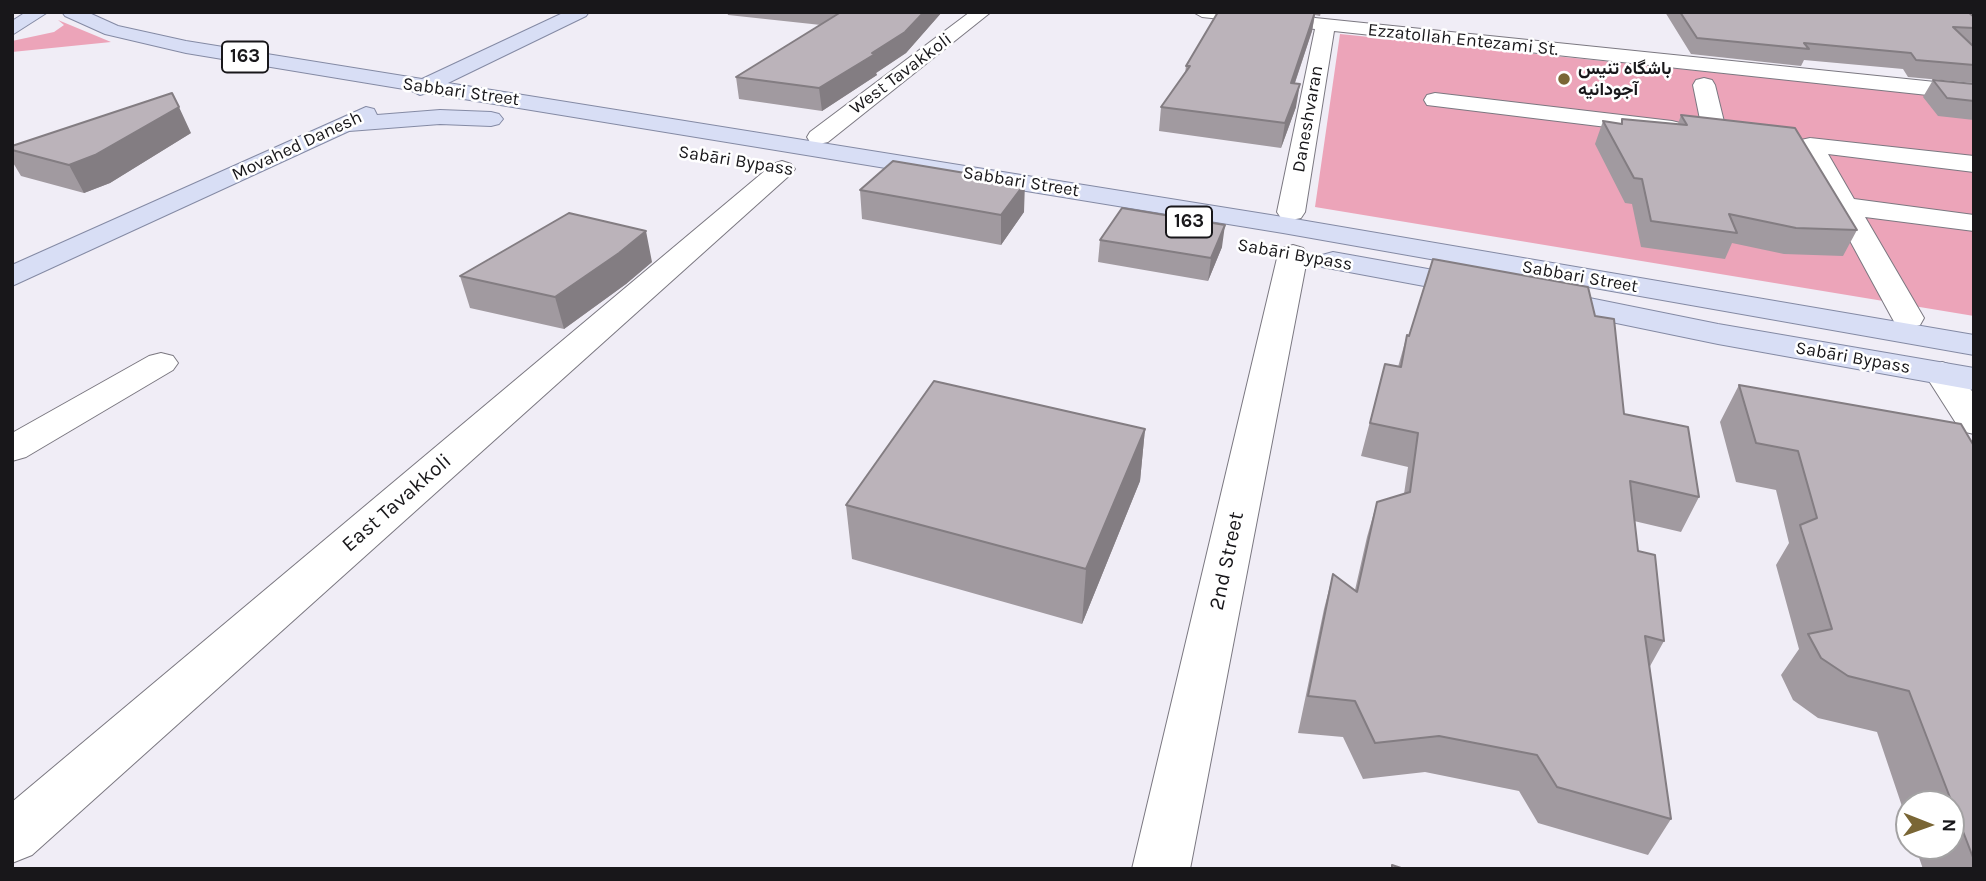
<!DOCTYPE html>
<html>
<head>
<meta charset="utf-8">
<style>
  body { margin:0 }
  #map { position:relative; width:1986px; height:881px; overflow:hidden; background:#f0edf6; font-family:Karla,sans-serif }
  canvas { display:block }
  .frame { position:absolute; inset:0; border:14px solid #18171a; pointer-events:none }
  .north { position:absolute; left:1895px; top:790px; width:70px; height:70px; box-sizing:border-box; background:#fff; border:2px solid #a3a2a3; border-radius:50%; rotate:91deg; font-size:19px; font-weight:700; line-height:28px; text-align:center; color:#18171a }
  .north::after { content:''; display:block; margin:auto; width:24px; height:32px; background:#7a6635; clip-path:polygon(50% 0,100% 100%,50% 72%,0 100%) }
</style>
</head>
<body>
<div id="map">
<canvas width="1986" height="881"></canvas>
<div class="frame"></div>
<div class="north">N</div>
</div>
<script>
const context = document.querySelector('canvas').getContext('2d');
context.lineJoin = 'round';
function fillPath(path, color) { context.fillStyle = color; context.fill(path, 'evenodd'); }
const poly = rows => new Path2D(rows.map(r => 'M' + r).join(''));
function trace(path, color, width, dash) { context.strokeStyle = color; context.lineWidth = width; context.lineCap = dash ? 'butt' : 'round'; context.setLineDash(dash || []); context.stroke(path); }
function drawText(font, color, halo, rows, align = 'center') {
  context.font = font + ' Karla,Vazirmatn,sans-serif'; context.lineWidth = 5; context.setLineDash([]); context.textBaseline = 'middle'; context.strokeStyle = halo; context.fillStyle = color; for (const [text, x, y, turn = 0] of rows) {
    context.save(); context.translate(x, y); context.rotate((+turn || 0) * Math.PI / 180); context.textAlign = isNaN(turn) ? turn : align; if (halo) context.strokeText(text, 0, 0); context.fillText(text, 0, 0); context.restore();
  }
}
const green = poly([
  [58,20,111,42,12,52,12,41,54,32,64,25],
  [1340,34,1974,99,1974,316,1315,207]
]);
const minor = poly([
  [970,12,991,12,828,142,819,144,810,142,807,137,810,132,970,12],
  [1193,12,1257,12,1974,86,1974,100,1334,31,1305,212,1301,218,1291,220,1281,218,1277,212,1315,29,1202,17,1193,12],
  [1936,12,1974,12,1974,19,1945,17,1936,12],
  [1704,78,1712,80,1715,85,1727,134,1723,139,1715,141,1707,139,1703,134,1693,85,1696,80,1704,78],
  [1435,93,1672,121,1680,123,1684,128,1680,133,1672,135,1427,105,1424,100,1427,95,1435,93],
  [1810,138,1974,156,1974,172,1828,154,1854,199,1974,215,1974,231,1865,217,1924,318,1920,325,1908,328,1896,325,1892,318,1798,145,1801,140,1810,138],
  [782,161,791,164,795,169,791,174,32,855,12,863,12,802,773,164,782,161],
  [1293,245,1303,248,1308,254,1190,869,1132,869,1278,254,1283,248,1293,245],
  [161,353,173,356,178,363,173,370,26,457,12,461,12,433,149,356,161,353],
  [1942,362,1954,366,1974,394,1974,434,1961,431,1924,373,1930,366,1942,362]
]);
const major = poly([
  [26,12,48,12,12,35,12,21,26,12],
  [62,12,87,12,118,26,186,41,422,79,565,12,589,12,586,16,448,83,1283,217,1974,335,1974,355,1283,233,427,93,420,95,410,90,186,53,105,34,65,16,62,12],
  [366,107,374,109,377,115,440,110,491,112,499,114,503,119,499,124,491,126,440,124,349,131,12,286,12,265,366,107],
  [1333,252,1478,278,1489,280,1494,287,1489,294,1478,296,1322,267,1318,261,1322,255,1333,252],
  [1540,288,1718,324,1974,368,1974,390,1718,344,1529,305,1524,298,1529,291,1540,288]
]);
const wall = poly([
  [727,12,942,12,906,53,876,73,877,75,822,111,739,99,736,77,821,25,728,15],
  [1218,12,1321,12,1320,16,1315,15,1312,31,1295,83,1296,107,1281,148,1159,131,1161,107,1185,74,1186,66],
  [1665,12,1968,12,1974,17,1974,45,1971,45,1974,47,1974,83,1908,77,1903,69,1804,60,1801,66,1691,54],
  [1933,80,1974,84,1974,120,1938,116,1923,97],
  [1681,115,1857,230,1843,256,1784,254,1732,243,1725,259,1641,247,1632,204,1625,203,1595,144,1603,121,1621,124,1622,119,1678,124],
  [191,133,110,183,84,193,21,176,12,161,12,146],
  [860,190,1024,212,1001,245,862,219],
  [1100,240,1222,247,1208,281,1098,262],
  [652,262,626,284,564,329,470,308,460,276],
  [1595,316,1624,414,1699,497,1681,532,1634,521,1638,551,1664,641,1649,668,1671,819,1648,855,1538,823,1519,791,1425,772,1363,779,1343,737,1298,733,1324,609,1333,574,1355,590,1367,537,1377,502,1404,494,1408,467,1361,456,1385,364,1398,367,1407,335],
  [1739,385,1974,446,1974,869,1923,869,1915,846,1951,846,1951,804,1909,804,1909,827,1877,732,1818,718,1793,700,1781,675,1799,649,1776,565,1789,543,1776,490,1736,482,1720,422],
  [1145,429,1140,481,1082,624,852,559,846,505]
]);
const shadedWall = poly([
  [924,12,942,12,906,53,876,73,877,75,822,111,819,88,872,53],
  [1315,12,1312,31,1287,106,1291,83],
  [1300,84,1296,107,1281,148,1285,123],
  [179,107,191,133,110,183,84,193,69,165],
  [1025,183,1024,212,1001,245,1001,215],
  [1225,225,1222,247,1208,281,1211,258],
  [646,231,652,262,626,284,564,329,555,297],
  [1145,429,1140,481,1082,624,1086,569]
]);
const building = poly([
  [841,12,924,12,905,32,872,53,875,54,819,88,736,77,841,12],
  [1218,12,1315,12,1291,83,1300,84,1285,123,1161,107,1190,66,1186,66,1218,12],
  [1680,12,1968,12,1974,17,1974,28,1953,27,1974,47,1974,65,1916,60,1911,53,1804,43,1809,49,1697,38,1680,12],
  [1933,80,1974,84,1974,101,1947,98,1933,80],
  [172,93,179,107,95,155,69,165,12,150,12,146,172,93],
  [1681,115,1795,128,1857,230,1796,228,1729,214,1737,233,1651,221,1642,179,1634,178,1603,121,1622,124,1622,119,1687,125,1681,115],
  [893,161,1025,183,1001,215,860,190,893,161],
  [1122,208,1225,225,1211,258,1100,240,1122,208],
  [569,213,646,231,619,253,555,297,460,276,569,213],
  [1433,259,1588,287,1595,316,1614,319,1624,414,1688,427,1699,497,1630,481,1638,551,1655,555,1664,641,1645,636,1671,819,1557,787,1537,755,1439,736,1375,743,1355,701,1308,696,1333,574,1357,592,1377,502,1410,492,1418,433,1370,423,1385,364,1401,367,1407,335,1409,336,1433,259],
  [934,381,1145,429,1086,569,846,505,934,381],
  [1739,385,1961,424,1974,446,1974,860,1909,691,1848,676,1821,658,1808,634,1832,629,1800,525,1817,518,1798,451,1756,443,1739,385],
  [1392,865,1404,869,1392,869,1392,865]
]);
const markers = [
  [1564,79,7,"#7a6635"]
];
const farStreetnames = [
  ["Ezzatollah Entezami St.",1463,40,6],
  ["West Tavakkoli",901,74,-37],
  ["Sabbari Street",461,92,8],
  ["Daneshvaran",1308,119,-80],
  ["Movahed Danesh",297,146,-25],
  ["Sabāri Bypass",736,161,9],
  ["Sabbari Street",1021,182,9],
  ["Sabāri Bypass",1295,255,10],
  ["Sabbari Street",1580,277,10],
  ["Sabāri Bypass",1853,358,10]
];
const farPoinames = [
  ["باشگاه تنیس",1578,69],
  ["آجودانیه",1578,90]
];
const shields = [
  [245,57,46],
  [1189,222,46]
];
const shieldNames = [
  ["163",245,57],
  ["163",1189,222]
];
const streetNames = [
  ["East Tavakkoli",397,503,-41],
  ["2nd Street",1227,561,-78]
];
fillPath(green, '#eca4b9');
trace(minor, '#7b7881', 2);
trace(major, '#848aa4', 2);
fillPath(minor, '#fff');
fillPath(major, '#d8def5');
fillPath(wall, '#a19aa0');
fillPath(shadedWall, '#837d82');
fillPath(building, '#bbb3ba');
trace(building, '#837d82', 2);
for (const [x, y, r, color] of markers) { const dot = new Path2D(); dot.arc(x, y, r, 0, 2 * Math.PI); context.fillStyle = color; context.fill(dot); trace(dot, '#fff', 2.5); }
drawText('18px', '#18171a', '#fff', farStreetnames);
drawText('bold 18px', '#18171a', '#fff', farPoinames, 'left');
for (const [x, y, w] of shields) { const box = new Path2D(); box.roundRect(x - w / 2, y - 15.5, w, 31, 5); context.fillStyle = '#fff'; context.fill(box); trace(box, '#18171a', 2); }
drawText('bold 19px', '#18171a', null, shieldNames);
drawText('21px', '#18171a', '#fff', streetNames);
</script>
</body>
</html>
